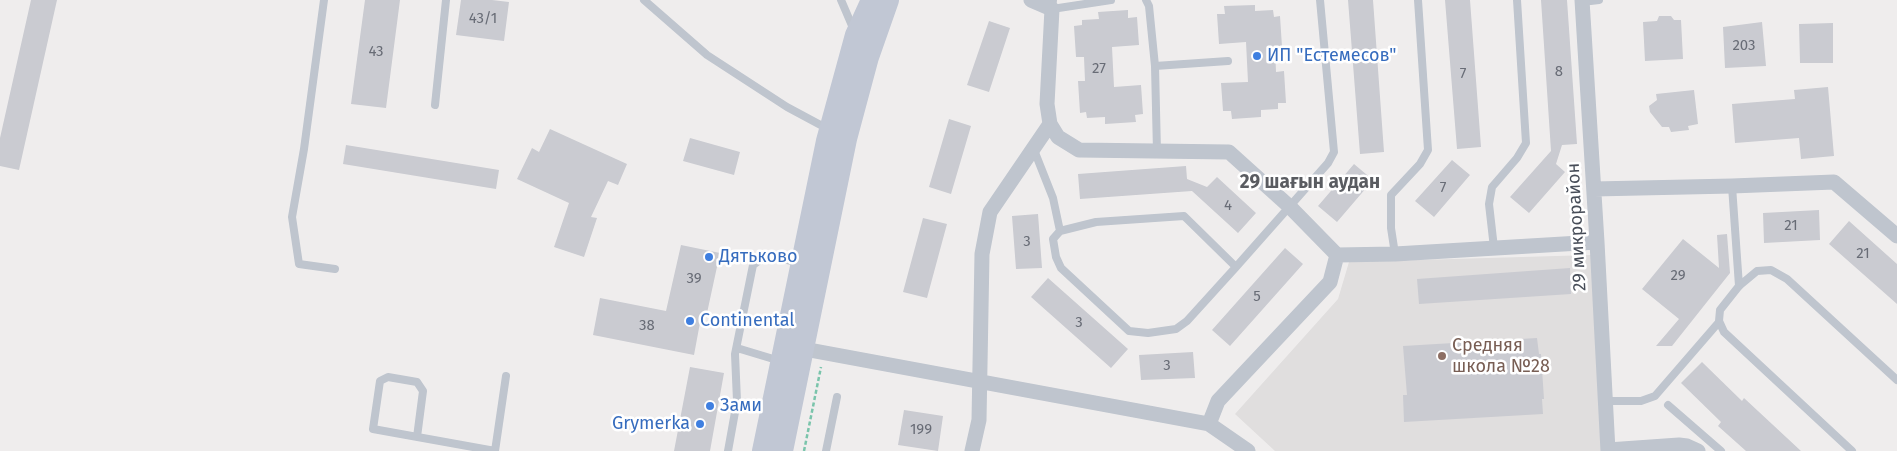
<!DOCTYPE html>
<html>
<head>
<meta charset="utf-8">
<style>
  body { margin:0 }
  canvas { display:block; background:#efeded }
</style>
</head>
<body>
<canvas width="1897" height="451"></canvas>
<script>
const context = document.querySelector('canvas').getContext('2d');
context.lineJoin = 'round';
function fillPath(path, color) { context.fillStyle = color; context.fill(path, 'evenodd'); }
const poly = rows => new Path2D(rows.map(r => 'M' + r).join(''));
function trace(path, color, width, dash) { context.strokeStyle = color; context.lineWidth = width; context.lineCap = dash ? 'butt' : 'round'; context.setLineDash(dash || []); context.stroke(path); }
function drawText(font, color, halo, rows, align = 'center') {
  context.font = font + ' "Fira Sans",sans-serif'; context.lineWidth = 5; context.setLineDash([]); context.textBaseline = 'middle'; context.strokeStyle = halo; context.fillStyle = color; for (const [text, x, y, turn = 0] of rows) {
    context.save(); context.translate(x, y); context.rotate((+turn || 0) * Math.PI / 180); context.textAlign = isNaN(turn) ? turn : align; if (halo) context.strokeText(text, 0, 0); context.fillText(text, 0, 0); context.restore();
  }
}
const education = poly([
  [1591,255,1602,451,1275,451,1235,414,1338,299,1349,262]
]);
const building = poly([
  [31,0,57,0,19,170,0,166,0,138],
  [365,0,400,0,386,108,351,104],
  [461,0,492,0,509,2,504,41,456,35],
  [1348,0,1373,0,1384,152,1360,154],
  [1445,0,1470,0,1481,147,1457,149],
  [1541,0,1567,0,1577,144,1562,145,1556,164,1565,172,1529,213,1510,197,1551,151],
  [1255,5,1255,11,1273,10,1274,17,1280,16,1282,47,1275,48,1276,72,1284,71,1286,103,1278,103,1278,109,1261,110,1261,117,1232,119,1231,111,1223,111,1221,83,1248,82,1246,42,1219,44,1217,14,1225,14,1224,6],
  [1128,10,1128,18,1137,17,1139,45,1112,47,1114,87,1141,85,1143,114,1135,115,1136,122,1105,124,1105,117,1087,118,1086,112,1080,113,1078,81,1085,81,1084,57,1076,57,1074,26,1082,25,1082,20,1099,19,1098,12],
  [1659,16,1671,16,1674,20,1681,20,1683,59,1645,61,1643,22,1657,21],
  [989,21,1010,28,989,92,967,85],
  [1762,22,1766,66,1725,68,1723,27],
  [1833,23,1833,63,1800,63,1799,24],
  [1828,87,1834,156,1801,159,1799,138,1735,143,1732,104,1795,99,1794,90],
  [1694,90,1698,124,1688,126,1689,130,1671,132,1669,127,1662,127,1650,112,1649,106,1657,100,1656,94],
  [949,119,971,126,951,194,929,187],
  [550,129,627,164,618,185,608,181,591,217,597,218,584,257,554,247,569,203,517,179,532,148,539,152],
  [690,138,740,152,734,175,683,161],
  [346,145,499,170,496,189,343,164],
  [1452,160,1470,175,1434,217,1415,201],
  [1354,164,1373,180,1337,222,1318,206],
  [1186,166,1187,179,1207,187,1217,177,1256,213,1238,233,1192,191,1080,199,1078,174],
  [1819,210,1820,240,1764,243,1763,213],
  [1038,214,1042,268,1016,269,1012,216],
  [923,218,947,224,927,298,903,292],
  [1849,221,1897,264,1897,304,1829,244],
  [1727,234,1730,273,1672,346,1656,346,1679,319,1642,289,1683,239,1719,268,1717,235],
  [681,245,720,253,707,313,702,312,694,355,593,335,600,298,666,311],
  [1285,248,1303,264,1230,346,1212,330],
  [1570,268,1571,294,1419,304,1417,279],
  [1048,278,1128,349,1111,368,1031,297],
  [1537,338,1539,354,1541,354,1544,399,1542,399,1543,414,1404,422,1403,395,1407,395,1403,346],
  [1193,352,1195,378,1141,380,1139,355],
  [1702,362,1742,401,1744,398,1801,451,1746,451,1718,426,1721,422,1681,383],
  [690,367,724,373,710,451,674,451],
  [904,410,943,416,938,451,898,445]
]);
const path = poly([
  [804,451,821,367]
]);
const lane = poly([
  [324,0,304,149,292,217,299,264,335,269],
  [644,0,707,55,787,107,828,129],
  [841,0,853,28],
  [1053,0,1052,9,1111,0],
  [1146,0,1149,6,1155,66],
  [1582,2,1599,0],
  [435,105,446,0],
  [1034,150,1053,198,1060,231],
  [1157,152,1155,66,1228,61],
  [1732,186,1739,286],
  [1494,248,1489,204,1492,187,1517,158,1526,143,1517,0],
  [1395,254,1391,228,1391,195,1420,164,1428,150,1418,0],
  [1236,267,1184,216,1096,222,1060,231,1053,239,1056,257,1061,268,1129,331,1148,333,1176,329,1187,321,1236,267,1328,163,1334,152,1320,0],
  [737,348,780,361],
  [1605,401,1641,401,1655,396,1719,322],
  [1668,405,1721,451],
  [417,437,423,391,417,382,388,377,380,381,373,429,495,451],
  [495,451,506,376],
  [728,451,737,401,735,354,753,265,767,255,800,263],
  [826,451,837,397],
  [1852,451,1724,332,1719,321,1720,310,1739,286,1757,271,1771,270,1787,279,1897,380]
]);
const street = poly([
  [1031,0,1052,9,1047,104,1050,124,1058,137,1079,150,1229,152,1290,207,1337,255,1395,254,1597,242],
  [1582,0,1597,242,1608,451],
  [1594,189,1732,186,1834,182,1897,236],
  [804,349,1209,424,1248,451],
  [1209,424,1218,401,1330,282,1337,255],
  [1608,450,1679,445,1687,446,1698,451],
  [972,451,979,420,982,254,990,212,1050,124]
]);
const secondary = poly([
  [763,451,827,141,856,35,872,0],
  [782,451,846,139,868,57,888,0]
]);
const markers = [
  [1257,56,5,"#3f7fe0"],
  [709,257,5,"#3f7fe0"],
  [690,321,5,"#3f7fe0"],
  [1442,356,5,"#8d6e63"],
  [710,406,5,"#3f7fe0"],
  [700,424,5,"#3f7fe0"]
];
const numberNames = [
  ["43/1",483,19],
  ["203",1744,46],
  ["43",376,52],
  ["27",1099,69],
  ["8",1559,72],
  ["7",1463,74],
  ["7",1443,188],
  ["4",1228,206],
  ["21",1791,226],
  ["3",1027,242],
  ["21",1863,254],
  ["29",1678,276],
  ["39",694,279],
  ["5",1257,297],
  ["3",1079,323],
  ["38",647,326],
  ["3",1167,366],
  ["199",921,430]
];
const shopNames = [
  ["ИП \"Естемесов\"",1267,56],
  ["Дятьково",719,257],
  ["Continental",700,321],
  ["Зами",720,406],
  ["Grymerka",690,424,"right"]
];
const streetNames = [
  ["29 микрорайон",1577,227,-93]
];
const educationNames = [
  ["Средняя",1452,346],
  ["школа №28",1452,367]
];
const neighbourhoodNames = [
  ["29 шағын аудан",1310,183]
];
fillPath(education, '#e0dede');
fillPath(building, '#cacbd1');
trace(path, '#7ac4ab', 2.5, [4, 2.5]);
trace(lane, '#bfc5ce', 8);
trace(street, '#bfc5ce', 15);
trace(secondary, '#c1c7d4', 22);
for (const [x, y, r, color] of markers) { const dot = new Path2D(); dot.arc(x, y, r, 0, 2 * Math.PI); context.fillStyle = color; context.fill(dot); trace(dot, '#fff', 2); }
drawText('15px', '#686c76', null, numberNames);
drawText('18px', '#366cbe', '#fff', shopNames, 'left');
drawText('18px', '#474d58', '#fff', streetNames);
drawText('18px', '#785e54', '#fff', educationNames, 'left');
drawText('bold 19px', '#5a5c61', '#fff', neighbourhoodNames);
</script>
</body>
</html>
